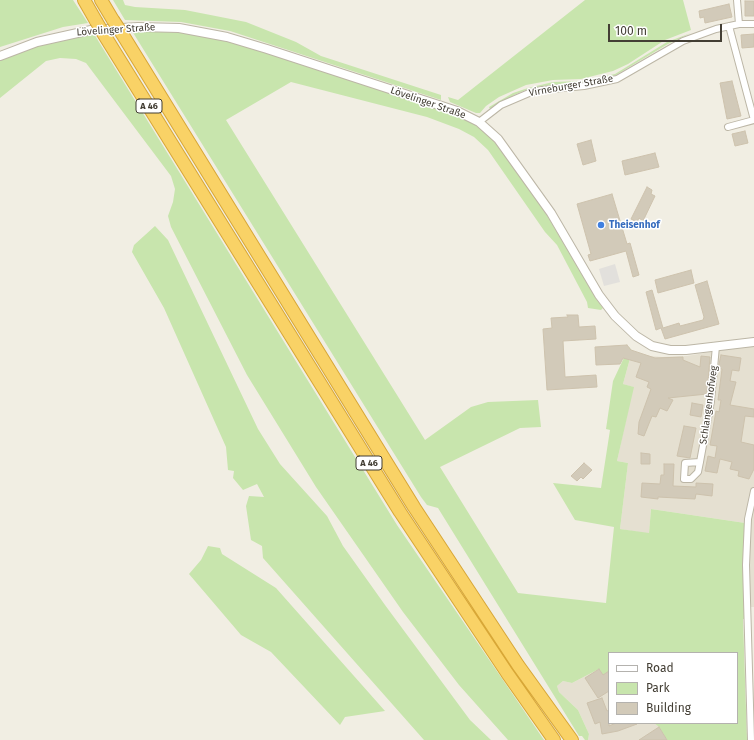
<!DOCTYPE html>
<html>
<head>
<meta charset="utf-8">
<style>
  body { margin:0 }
  #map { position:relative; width:754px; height:740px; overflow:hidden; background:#f1eee3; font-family:"Fira Sans",sans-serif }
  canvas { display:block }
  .legend { position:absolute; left:608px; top:652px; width:130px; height:72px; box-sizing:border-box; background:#fff; border:1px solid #b4b2ae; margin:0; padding:5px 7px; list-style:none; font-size:12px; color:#433e34 }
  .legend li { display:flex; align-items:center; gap:8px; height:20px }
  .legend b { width:20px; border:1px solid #b4b2ae }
  .scale { position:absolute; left:608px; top:24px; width:114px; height:18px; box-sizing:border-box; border:2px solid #433e34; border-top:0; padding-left:5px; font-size:12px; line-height:14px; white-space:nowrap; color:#433e34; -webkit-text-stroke:3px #fff; paint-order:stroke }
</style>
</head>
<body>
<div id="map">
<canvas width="754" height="740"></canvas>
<ul class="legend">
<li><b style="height:5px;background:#fff"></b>Road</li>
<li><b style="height:11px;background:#c8e5ad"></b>Park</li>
<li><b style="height:11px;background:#d2cab9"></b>Building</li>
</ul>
<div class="scale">100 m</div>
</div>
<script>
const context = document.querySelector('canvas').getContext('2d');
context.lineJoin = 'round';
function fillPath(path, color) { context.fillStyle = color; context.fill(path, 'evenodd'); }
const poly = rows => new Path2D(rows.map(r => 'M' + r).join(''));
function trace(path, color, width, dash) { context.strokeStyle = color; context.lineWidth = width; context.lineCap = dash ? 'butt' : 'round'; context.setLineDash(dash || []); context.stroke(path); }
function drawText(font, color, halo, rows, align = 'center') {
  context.font = font + ' "Fira Sans",sans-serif'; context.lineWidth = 3; context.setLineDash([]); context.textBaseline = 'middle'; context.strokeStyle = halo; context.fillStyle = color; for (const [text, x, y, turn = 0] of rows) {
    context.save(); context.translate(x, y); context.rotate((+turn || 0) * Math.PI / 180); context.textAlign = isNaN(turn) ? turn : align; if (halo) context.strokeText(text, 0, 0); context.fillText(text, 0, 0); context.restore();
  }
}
const residential = poly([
  [744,346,754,346,754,486,745,523,651,509,649,534,620,529,628,463,617,461,633,387,623,384,632,351,650,356,662,357,687,356],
  [754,502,754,607,750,607,748,565,751,520],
  [599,669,609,671,609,723,654,723,659,727,667,740,588,740,589,734,578,710,559,692,557,686,563,681,572,683]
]);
const green = poly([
  [0,0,73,0,88,23,63,27,0,47],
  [113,0,123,0,125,5,135,7,185,10,246,22,296,42,321,56,441,95,441,100,230,31,181,22,125,20],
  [585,0,683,0,691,30,665,40,628,64,613,71,581,79,553,80,526,85,499,97,486,106,480,113,476,113,450,102,448,97,458,100],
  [132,31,176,31,228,41,269,53,453,114,467,119,490,136,538,200,597,300,603,308,601,310,588,308,587,302,557,245,545,232,488,150,474,137,459,129,427,117,291,82,226,120,425,440,471,407,488,402,538,400,541,427,520,428,440,467,518,593,606,603,614,527,575,520,553,483,601,488,610,430,606,429,613,381,629,347,632,351,623,384,634,387,617,461,628,463,620,529,649,533,651,509,745,523,745,619,743,619,747,740,667,740,659,727,654,723,737,723,737,653,609,653,609,671,603,675,599,669,572,683,563,681,557,686,559,692,578,710,589,734,588,740,585,740,582,736,579,736,438,508,427,505,421,497],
  [691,33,668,44,616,75,583,83,542,86,528,89,514,95,490,109,489,107,513,93,528,88,553,82,582,81,615,74,667,42],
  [94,34,397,525,544,740,508,740,459,685,403,612,316,487,247,375,171,227,168,216,173,202,175,189,171,176,86,63,76,59,60,58,46,61,0,98,0,60,38,46],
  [155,226,168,240,258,429,280,464,327,516,343,546,385,605,470,720,491,740,424,740,263,558,262,546,251,540,246,506,249,496,264,497,257,484,243,490,233,478,234,471,228,470,226,447,164,308,132,252,134,245],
  [208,546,220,548,222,554,276,588,385,711,345,717,340,725,271,652,241,635,189,574,201,560]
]);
const parking = poly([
  [615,264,620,282,604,286,599,269]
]);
const building = poly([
  [745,1,754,1,754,16,745,16,745,1],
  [729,4,732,17,705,23,704,17,700,18,699,11,729,4],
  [754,34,754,47,742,48,741,35,754,34],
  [732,81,741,116,727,119,720,83,732,81],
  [745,131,748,143,735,146,732,134,745,131],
  [591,140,596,161,583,165,577,144,591,140],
  [655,153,659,167,625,175,622,161,655,153],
  [647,187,652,190,651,194,655,196,643,221,639,218,637,222,631,219,647,187],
  [612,194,627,244,630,243,639,275,633,277,626,251,590,261,588,255,591,254,577,204,612,194],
  [691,270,694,283,658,293,655,280,691,270],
  [707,281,719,324,665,339,661,328,656,330,646,292,652,290,663,328,679,323,680,326,703,320,704,317,695,285,707,281],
  [567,315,578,315,579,327,595,326,596,339,563,341,565,377,596,375,597,387,547,390,543,329,552,328,551,318,568,317,567,315],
  [627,345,631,350,655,358,683,357,683,360,700,367,701,356,710,357,707,394,668,398,673,400,667,411,660,408,656,417,652,416,644,436,638,434,639,422,651,389,647,387,649,382,636,377,641,363,623,358,620,364,596,365,595,347,627,345],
  [721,355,741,358,739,371,732,370,730,381,736,382,730,405,754,409,754,417,745,416,741,442,754,445,754,469,749,479,738,476,739,471,730,469,732,462,720,459,717,473,705,471,708,456,715,458,717,446,710,445,716,411,719,412,721,400,718,400,722,369,718,369,721,355],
  [692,403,703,405,701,417,690,415,692,403],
  [684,426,696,428,690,458,677,456,684,426],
  [641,453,650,454,650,464,641,464,641,453],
  [584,463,592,470,583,479,581,477,577,481,571,476,584,463],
  [664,464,674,464,673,486,696,487,696,483,713,484,712,496,696,494,695,499,658,497,658,499,641,497,642,483,660,484,661,475,664,475,664,464],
  [599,669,603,675,609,671,609,691,598,698,585,678,599,669],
  [602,698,607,711,609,710,609,726,616,723,637,724,618,731,602,734,600,722,595,724,587,703,602,698],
  [659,727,667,740,639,740,659,727]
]);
const minor = poly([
  [737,0,739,24],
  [729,26,754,120],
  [479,122,501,105,529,93,542,90,584,86,617,79,683,41,716,29,739,24,754,24],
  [728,127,754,120],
  [700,462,685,463,684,479,691,479,698,472,700,462,708,418,711,401,716,346],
  [751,740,746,565,748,519,754,491]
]);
const tertiary = poly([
  [0,56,37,42,91,30,138,27,179,28,227,37,267,49,457,111,479,122,498,139,551,213,599,295,615,316,636,336,652,346,670,350,686,350,754,342]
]);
const motorway = poly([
  [84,0,96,21],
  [101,0,113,20],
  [121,32,414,507,518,665,572,740],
  [103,33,400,512,507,673,554,740]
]);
const motorwayBridge = poly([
  [113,20,121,32],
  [96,21,103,33]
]);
const markers = [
  [601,225,4,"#3f7fe0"]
];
const shields = [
  [149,106,26],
  [369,463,26]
];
const shieldNames = [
  ["A 46",149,106],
  ["A 46",369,463]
];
const streetNames = [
  ["Lövelinger Straße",116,30,-4],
  ["Virneburger Straße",571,86,-10],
  ["Lövelinger Straße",428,103,19],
  ["Schlangenhofweg",709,405,-82]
];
const shopNames = [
  ["Theisenhof",609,225]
];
fillPath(residential, '#e5e0d1');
fillPath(green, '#c8e5ad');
fillPath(parking, '#e2e0dc');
fillPath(building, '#d2cab9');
trace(building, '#cdc2ad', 1);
trace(minor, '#bcb6a6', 8);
trace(tertiary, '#bcb6a6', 10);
trace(motorway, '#d8a737', 14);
trace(minor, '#fff', 6);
trace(tertiary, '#fff', 8);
trace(motorway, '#f9d266', 12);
trace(motorwayBridge, '#d8a737', 14, []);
trace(motorwayBridge, '#f9d266', 12);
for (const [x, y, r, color] of markers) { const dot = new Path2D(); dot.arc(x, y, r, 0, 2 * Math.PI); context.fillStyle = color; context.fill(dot); trace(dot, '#fff', 1.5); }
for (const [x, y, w] of shields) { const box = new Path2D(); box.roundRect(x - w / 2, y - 7, w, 14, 3); context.fillStyle = '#fff'; context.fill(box); trace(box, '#433e34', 1); }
drawText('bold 9px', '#433e34', null, shieldNames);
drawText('10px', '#433e34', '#fff', streetNames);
drawText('bold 10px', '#366cbe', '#fff', shopNames, 'left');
</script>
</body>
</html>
